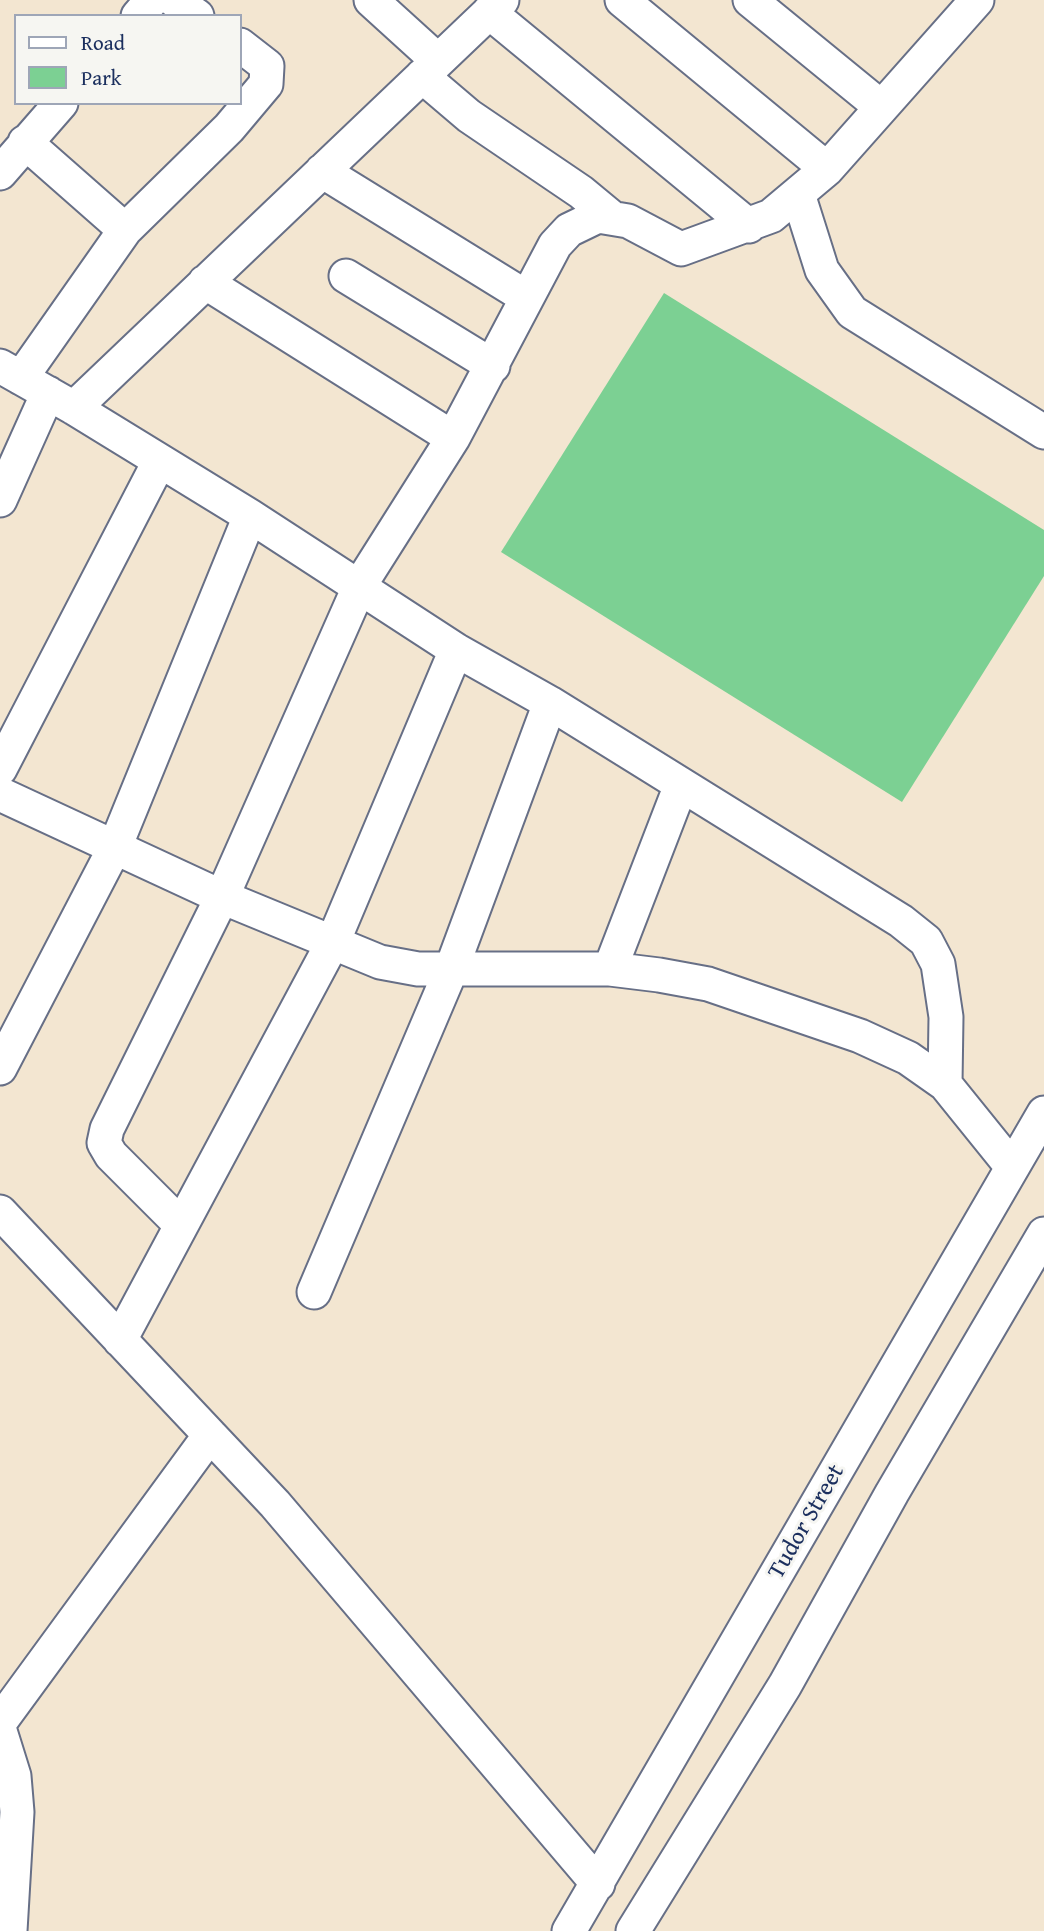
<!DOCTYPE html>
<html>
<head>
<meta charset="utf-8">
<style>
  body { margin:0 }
  #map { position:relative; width:1044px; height:1931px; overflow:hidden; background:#f3e6d1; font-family:"Gentium Book Plus",serif }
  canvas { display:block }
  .legend { position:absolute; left:14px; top:14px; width:228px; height:91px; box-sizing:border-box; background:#f6f6f2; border:2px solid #9ea6b7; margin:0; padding:9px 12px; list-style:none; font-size:21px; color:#1b2f5e }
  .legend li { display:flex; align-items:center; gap:14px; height:35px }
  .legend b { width:35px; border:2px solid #9ea6b7 }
</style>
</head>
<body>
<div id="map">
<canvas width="1044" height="1931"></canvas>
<ul class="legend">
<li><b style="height:9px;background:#fff"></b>Road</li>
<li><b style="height:19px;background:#7cd093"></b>Park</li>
</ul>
</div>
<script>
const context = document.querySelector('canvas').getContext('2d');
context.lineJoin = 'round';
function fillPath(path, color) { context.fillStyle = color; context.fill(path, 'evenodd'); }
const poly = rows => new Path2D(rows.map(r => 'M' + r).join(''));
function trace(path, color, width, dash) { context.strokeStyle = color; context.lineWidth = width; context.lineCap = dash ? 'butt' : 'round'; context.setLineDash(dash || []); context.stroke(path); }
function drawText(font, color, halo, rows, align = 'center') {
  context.font = font + ' "Gentium Book Plus",serif'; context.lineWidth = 6; context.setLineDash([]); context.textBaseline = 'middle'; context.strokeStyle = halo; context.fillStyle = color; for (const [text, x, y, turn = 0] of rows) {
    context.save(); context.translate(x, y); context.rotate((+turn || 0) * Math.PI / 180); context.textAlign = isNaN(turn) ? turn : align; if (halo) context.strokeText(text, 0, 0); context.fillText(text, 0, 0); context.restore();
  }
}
const green = poly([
  [664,293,1044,530,1044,576,902,802,501,552]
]);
const minor = poly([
  [174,0,197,16],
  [371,0,437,60],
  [622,0,827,169],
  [750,0,881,107],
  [489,12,749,226],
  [138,16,152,0],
  [422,76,469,116,581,192,610,216],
  [25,142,125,230],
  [322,171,526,297],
  [0,173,61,103],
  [798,194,822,270,852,312,1044,432],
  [346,276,493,366],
  [205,282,453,438],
  [0,366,74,408,250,516,456,650,550,703,901,921,926,941,938,964,946,1017,945,1084],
  [21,378,125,230,229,128,266,84,267,66,240,45],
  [74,408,502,0],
  [0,500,48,393],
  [0,769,159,462],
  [0,794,222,897,380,962,418,969,610,969,659,975,708,984,860,1036,908,1058,945,1084,1012,1167],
  [610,969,681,785],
  [0,1068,115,847,250,516],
  [0,1212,275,1504,598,1884],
  [181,1225,111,1155,104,1143,107,1129,222,897,360,585,453,438,555,245,569,230,598,216,628,221,681,249,771,216,827,169,977,0],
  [314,1292,451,970,550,703],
  [120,1340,333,942,456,650],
  [0,1722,210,1435],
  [0,1731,14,1776,17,1812,10,1931],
  [569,1931,1044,1113],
  [633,1931,785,1685,892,1493,1044,1234]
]);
const streetNames = [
  ["Tudor Street",807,1522,-60]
];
fillPath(green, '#7cd093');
trace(minor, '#676f86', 37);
trace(minor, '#fff', 33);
drawText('24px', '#1b2f5e', '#f6f6f2', streetNames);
</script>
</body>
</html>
